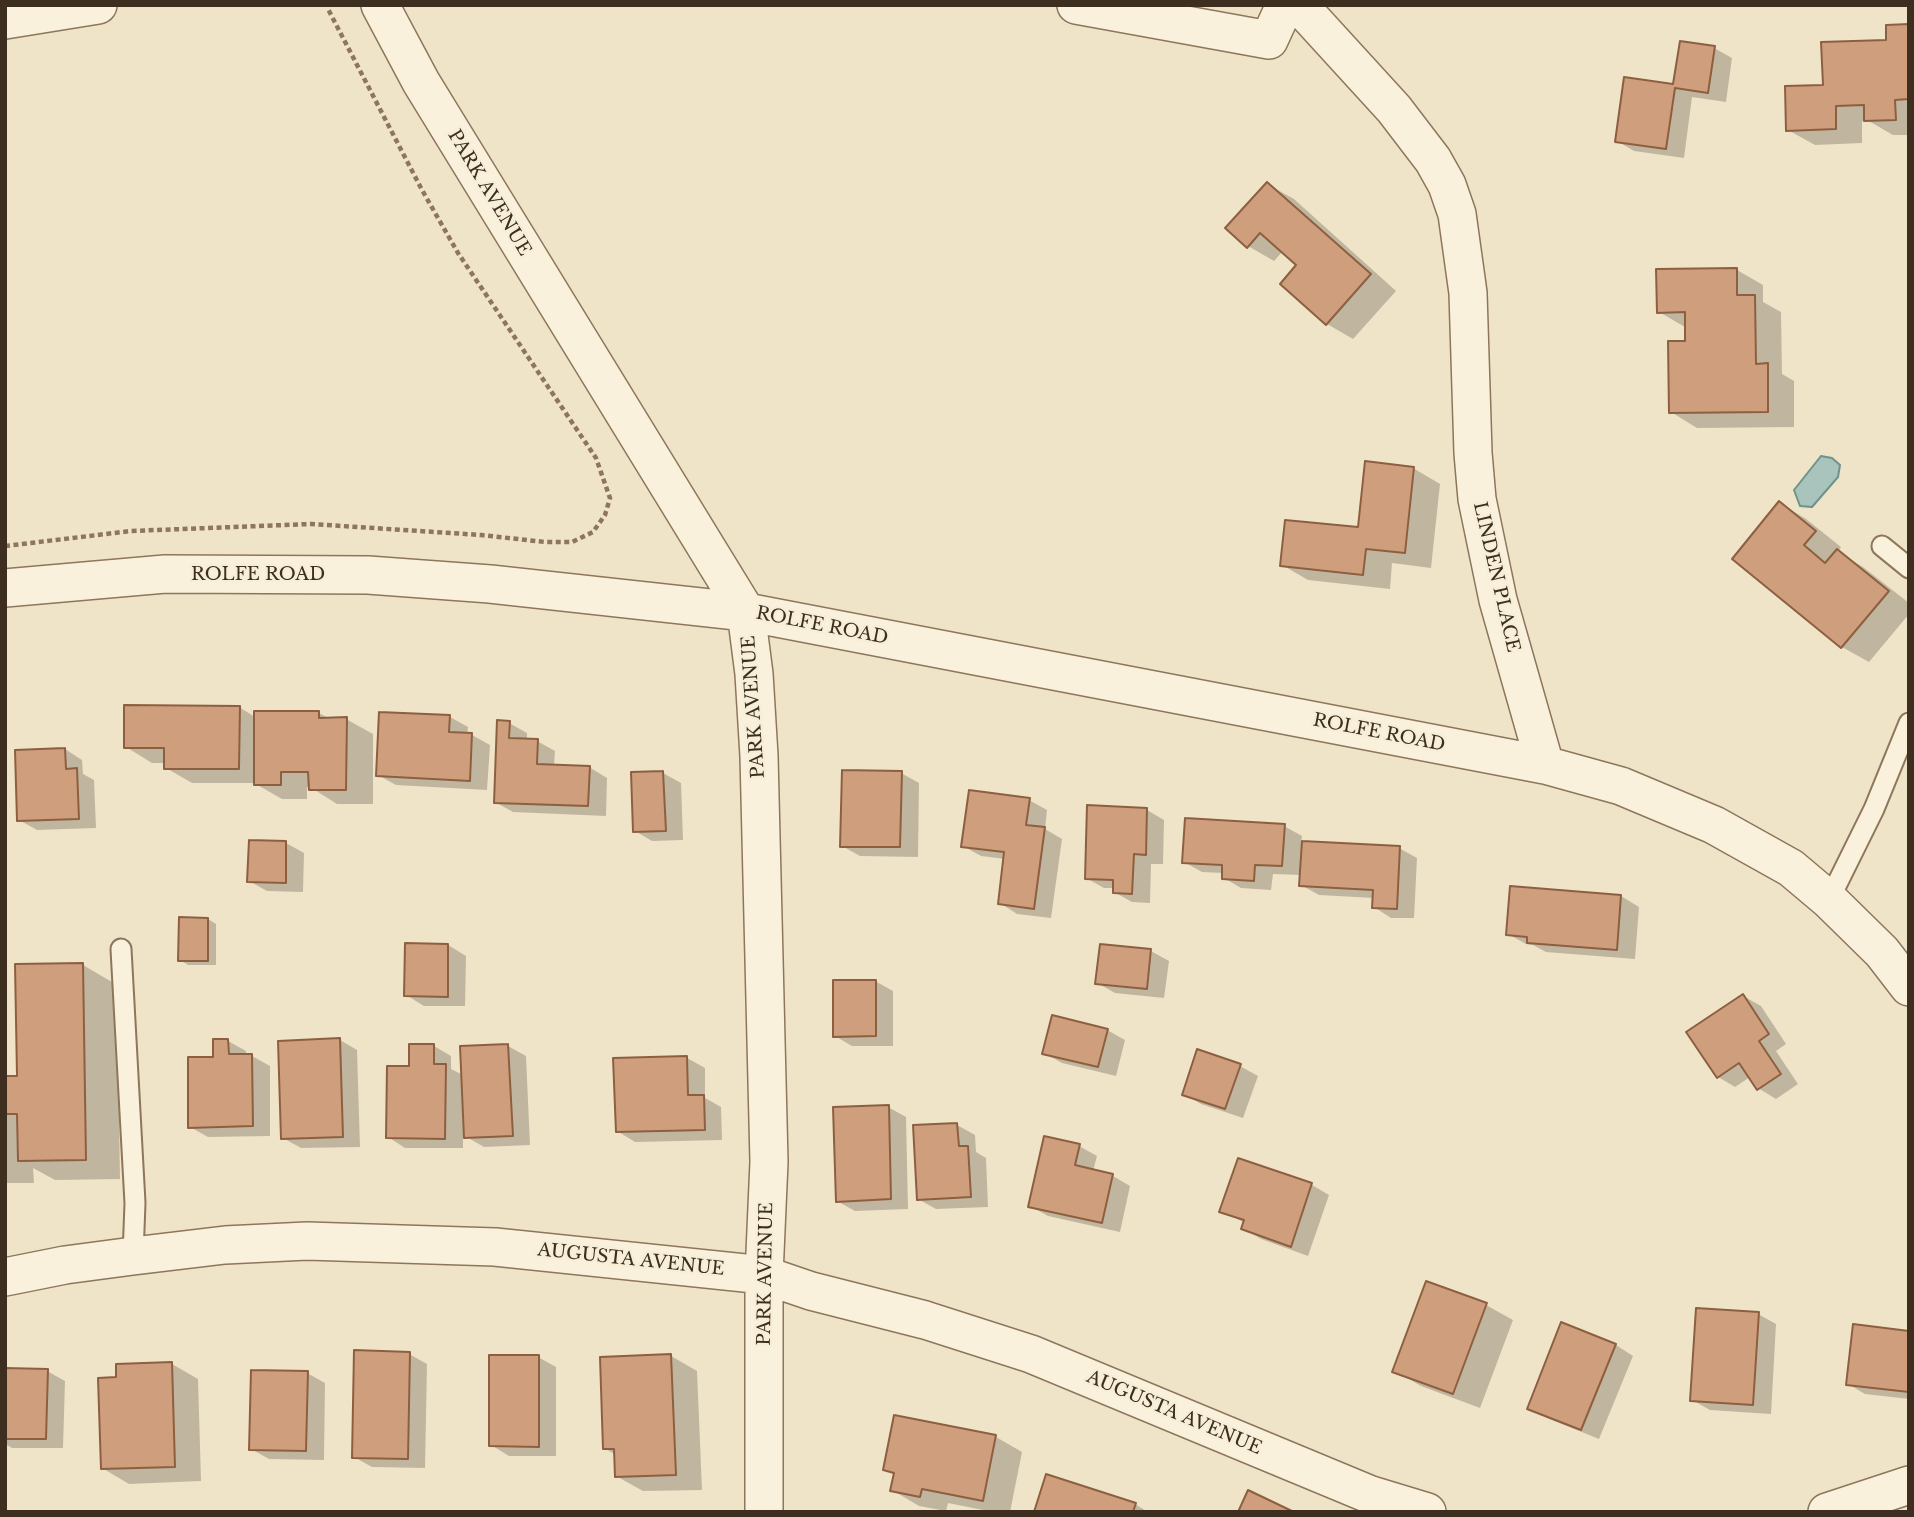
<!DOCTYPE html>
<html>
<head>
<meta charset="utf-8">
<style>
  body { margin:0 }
  #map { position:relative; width:1914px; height:1517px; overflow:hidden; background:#f0e4c8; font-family:"Libre Baskerville",serif }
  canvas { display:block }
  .frame { position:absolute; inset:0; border:7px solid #3d2e20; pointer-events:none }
</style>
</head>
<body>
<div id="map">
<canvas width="1914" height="1517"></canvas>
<div class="frame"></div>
</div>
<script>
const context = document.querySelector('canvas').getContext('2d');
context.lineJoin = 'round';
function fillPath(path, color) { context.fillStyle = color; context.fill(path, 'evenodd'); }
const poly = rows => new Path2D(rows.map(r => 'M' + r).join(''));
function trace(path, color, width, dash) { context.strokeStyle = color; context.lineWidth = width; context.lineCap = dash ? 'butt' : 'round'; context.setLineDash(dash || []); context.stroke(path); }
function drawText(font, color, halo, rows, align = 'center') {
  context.font = font + ' "Libre Baskerville",serif'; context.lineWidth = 5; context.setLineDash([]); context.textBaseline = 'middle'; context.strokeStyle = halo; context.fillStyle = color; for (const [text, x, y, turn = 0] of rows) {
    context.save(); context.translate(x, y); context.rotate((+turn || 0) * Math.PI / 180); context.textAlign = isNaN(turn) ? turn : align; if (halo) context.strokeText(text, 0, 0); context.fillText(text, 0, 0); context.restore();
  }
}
const water = poly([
  [1821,456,1832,458,1840,465,1838,477,1812,507,1800,506,1794,490,1821,456]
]);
const shadow = poly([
  [1909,26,1909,135,1893,135,1867,120,1862,121,1862,143,1815,145,1788,130,1824,87],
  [1714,48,1732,58,1726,102,1692,97,1684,158,1634,151,1617,141],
  [1267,184,1294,199,1396,291,1353,339,1327,324,1299,265,1283,251,1274,261,1248,246],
  [1737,270,1763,285,1763,302,1781,312,1782,374,1794,381,1794,427,1697,428,1671,412,1687,342,1685,327,1659,312],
  [1413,468,1440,484,1431,568,1392,563,1390,589,1308,580,1282,565,1360,529],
  [1780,503,1806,519,1841,547,1838,552,1863,567,1909,603,1909,614,1869,662,1842,647,1734,559],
  [239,707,255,717,319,713,330,719,346,719,373,734,373,804,337,804,310,787,307,787,307,799,282,799,254,783,192,783,166,768,166,763,152,763,126,747],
  [381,714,450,717,468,727,467,735,472,735,490,745,487,790,396,785,378,775],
  [509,723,527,733,527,740,537,741,555,751,554,766,589,767,607,778,606,816,513,812,495,802],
  [65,749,82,760,83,774,94,780,96,828,37,830,19,820],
  [663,773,681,783,683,840,652,841,635,831],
  [901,773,919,783,918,857,860,856,842,846],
  [1029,800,1047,810,1045,829,1062,839,1051,918,1017,914,1000,903,1005,859,981,856,963,846],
  [1147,810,1164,820,1163,864,1151,864,1150,903,1132,902,1114,892,1115,888,1104,888,1086,878],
  [1284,826,1302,836,1301,843,1399,848,1417,858,1414,918,1391,918,1374,907,1374,898,1319,895,1301,885,1302,875,1273,874,1271,890,1241,888,1224,878,1224,873,1202,872,1184,862],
  [286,843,304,853,303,892,267,891,249,881],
  [1512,888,1621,896,1639,907,1635,959,1546,952,1533,945,1526,944,1508,934],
  [208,919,216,924,216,965,188,965,180,960],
  [448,945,466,956,465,1006,424,1006,406,995],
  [1101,946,1151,951,1169,961,1164,998,1115,993,1097,983],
  [83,965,117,985,120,1179,55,1180,33,1168,34,1183,5,1183,5,1078,18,1078],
  [875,981,893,991,893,1046,852,1046,835,1036],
  [1743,996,1761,1006,1786,1044,1776,1051,1798,1084,1776,1099,1758,1088,1750,1077,1735,1087,1718,1077],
  [1107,1030,1125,1040,1116,1076,1062,1063,1044,1053],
  [340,1040,357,1050,360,1147,301,1148,283,1138],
  [228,1041,246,1051,246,1056,252,1056,270,1066,270,1136,208,1137,190,1127,214,1058],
  [434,1046,451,1056,451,1069,463,1075,508,1046,526,1056,530,1145,484,1147,463,1135,463,1148,405,1148,388,1137,411,1068],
  [687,1058,705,1068,705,1098,721,1107,722,1140,635,1142,617,1131],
  [1240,1066,1258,1076,1243,1118,1201,1104,1184,1094],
  [888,1107,906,1117,908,1209,855,1211,837,1201],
  [957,1125,975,1135,976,1152,986,1158,988,1207,936,1209,918,1199],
  [1079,1146,1097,1156,1093,1171,1113,1176,1130,1186,1120,1232,1048,1216,1030,1206],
  [1239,1160,1312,1185,1329,1195,1308,1256,1261,1239,1243,1228,1245,1223,1221,1211],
  [1486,1305,1513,1320,1480,1408,1421,1386,1395,1371],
  [1758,1314,1776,1324,1771,1414,1710,1410,1692,1400],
  [1562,1324,1616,1345,1633,1356,1599,1439,1547,1418,1529,1408],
  [1909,1332,1909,1399,1865,1394,1848,1384],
  [409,1354,427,1364,425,1468,372,1467,354,1457],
  [671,1356,697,1371,702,1490,643,1491,616,1476,616,1455,604,1448],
  [538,1357,556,1367,556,1456,509,1456,491,1445],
  [172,1364,198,1379,201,1481,129,1484,102,1468],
  [5,1370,47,1371,65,1381,63,1448,12,1448,5,1444],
  [307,1373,325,1383,324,1460,269,1459,251,1449],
  [896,1417,996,1437,1022,1452,1010,1512,993,1512,948,1503,946,1511,919,1506,892,1490,895,1475,885,1470],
  [1135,1504,1148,1512,1036,1512]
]);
const building = poly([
  [1909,24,1909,99,1895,100,1896,120,1864,121,1864,105,1836,106,1836,129,1786,131,1785,86,1823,85,1821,42,1886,40,1886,25,1909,24],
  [1680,41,1715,46,1708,93,1675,88,1666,149,1615,142,1624,77,1673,84,1680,41],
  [1267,182,1371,274,1326,325,1280,284,1296,265,1260,233,1247,248,1225,228,1267,182],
  [1737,268,1737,295,1755,295,1756,364,1768,363,1768,412,1669,413,1668,341,1685,341,1685,312,1657,313,1656,269,1737,268],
  [1365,461,1414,467,1405,553,1366,549,1363,575,1280,566,1285,520,1358,527,1365,461],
  [1779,501,1816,531,1804,545,1825,563,1837,549,1889,591,1841,648,1732,559,1779,501],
  [124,705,240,706,239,769,164,769,164,748,124,748,124,705],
  [254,711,319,711,319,718,347,717,346,790,309,790,308,772,281,772,281,785,254,785,254,711],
  [379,712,450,715,449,732,472,733,470,781,376,776,379,712],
  [497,720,510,721,509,738,538,739,537,764,590,766,588,806,494,803,497,720],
  [65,748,66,769,77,768,79,819,17,821,15,750,65,748],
  [842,770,902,771,900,847,840,847,842,770],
  [663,771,666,831,633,832,631,772,663,771],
  [969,790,1030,798,1026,825,1045,827,1034,909,998,904,1004,852,961,847,969,790],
  [1087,805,1147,808,1146,855,1134,854,1132,894,1113,893,1113,880,1085,879,1087,805],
  [1185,818,1285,824,1282,866,1255,865,1254,881,1222,879,1222,865,1182,863,1185,818],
  [249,840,286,841,286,883,247,882,249,840],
  [1302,841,1400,846,1397,909,1372,908,1373,890,1299,886,1302,841],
  [1510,886,1621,895,1617,950,1527,943,1527,937,1506,935,1510,886],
  [179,917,208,918,208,961,178,961,179,917],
  [405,943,448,944,448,997,404,996,405,943],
  [1100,944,1151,949,1147,989,1095,984,1100,944],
  [83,963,86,1160,18,1161,17,1114,5,1114,5,1076,17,1076,15,964,83,963],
  [833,980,876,980,876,1036,833,1037,833,980],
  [1743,994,1769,1034,1759,1041,1781,1074,1757,1090,1739,1063,1717,1078,1686,1032,1743,994],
  [1052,1015,1108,1029,1098,1067,1042,1054,1052,1015],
  [340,1038,343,1137,281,1139,278,1041,340,1038],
  [213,1039,228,1039,229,1054,252,1054,253,1126,188,1128,188,1057,213,1057,213,1039],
  [409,1044,434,1044,434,1064,446,1064,445,1139,386,1138,387,1066,409,1066,409,1044],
  [508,1044,513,1136,464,1138,460,1046,508,1044],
  [1197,1049,1241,1064,1225,1109,1182,1095,1197,1049],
  [687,1056,688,1095,704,1095,705,1130,616,1132,613,1058,687,1056],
  [889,1105,891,1199,836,1202,833,1107,889,1105],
  [957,1123,959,1146,968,1146,971,1197,917,1200,913,1125,957,1123],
  [1044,1136,1080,1144,1075,1165,1113,1174,1102,1223,1028,1207,1044,1136],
  [1238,1158,1312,1183,1291,1247,1241,1229,1244,1220,1219,1212,1238,1158],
  [1426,1281,1487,1303,1453,1394,1392,1372,1426,1281],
  [1696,1308,1759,1312,1753,1405,1690,1401,1696,1308],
  [1561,1322,1616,1344,1581,1430,1527,1409,1561,1322],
  [1853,1324,1909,1331,1909,1392,1846,1385,1853,1324],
  [354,1350,410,1352,408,1459,352,1458,354,1350],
  [671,1354,676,1475,615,1477,614,1449,603,1449,600,1357,671,1354],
  [489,1355,539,1355,539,1447,489,1446,489,1355],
  [172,1362,175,1467,101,1469,98,1378,116,1377,116,1364,172,1362],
  [5,1368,48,1369,46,1439,5,1439,5,1368],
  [251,1370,308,1371,306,1451,249,1450,251,1370],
  [894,1415,996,1435,983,1501,922,1489,920,1497,890,1491,894,1473,883,1470,894,1415],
  [1046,1474,1136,1503,1133,1512,1034,1512,1046,1474],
  [1248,1490,1294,1512,1238,1512,1248,1490]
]);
const path = poly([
  [5,546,131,531,311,524,481,535,545,542,572,542,593,532,605,515,610,498,596,458,458,253,422,190,328,9]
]);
const service = poly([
  [1882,546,1909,568],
  [1829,900,1874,809,1909,723],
  [121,949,135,1203,133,1256]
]);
const minor = poly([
  [380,5,421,82,746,612,754,674,759,756,769,1162,764,1275,764,1512],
  [1076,5,1269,40,1285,5],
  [1299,5,1394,109,1433,160,1447,185,1457,214,1468,293,1473,453,1477,499,1498,600,1545,765,1621,786,1714,825,1791,868,1829,900,1882,952,1909,987],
  [5,20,98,5],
  [5,588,165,574,368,575,490,584,746,612,1545,765],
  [5,1277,65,1265,133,1256,225,1245,307,1241,495,1247,764,1275,811,1291,925,1320,1031,1354,1371,1495,1427,1512],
  [1827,1512,1909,1485]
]);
const streetNames = [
  ["PARK AVENUE",489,193,59],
  ["ROLFE ROAD",258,575],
  ["LINDEN PLACE",1496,577,77],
  ["ROLFE ROAD",822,626,11],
  ["PARK AVENUE",754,707,-94],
  ["ROLFE ROAD",1379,733,11],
  ["AUGUSTA AVENUE",631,1260,6],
  ["PARK AVENUE",766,1274,-89],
  ["AUGUSTA AVENUE",1174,1413,23]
];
fillPath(water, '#a9c4bc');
trace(water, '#6f938a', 2);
fillPath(shadow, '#0003');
fillPath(building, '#cf9f7d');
trace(building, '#8d5f41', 2);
trace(service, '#8d765c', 23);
trace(minor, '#8d765c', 40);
trace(path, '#8d765c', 4.5, [5, 3.5]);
trace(service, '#faf1dc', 19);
trace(minor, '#faf1dc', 37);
drawText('18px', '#3d2e20', '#f7eed8', streetNames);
</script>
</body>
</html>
